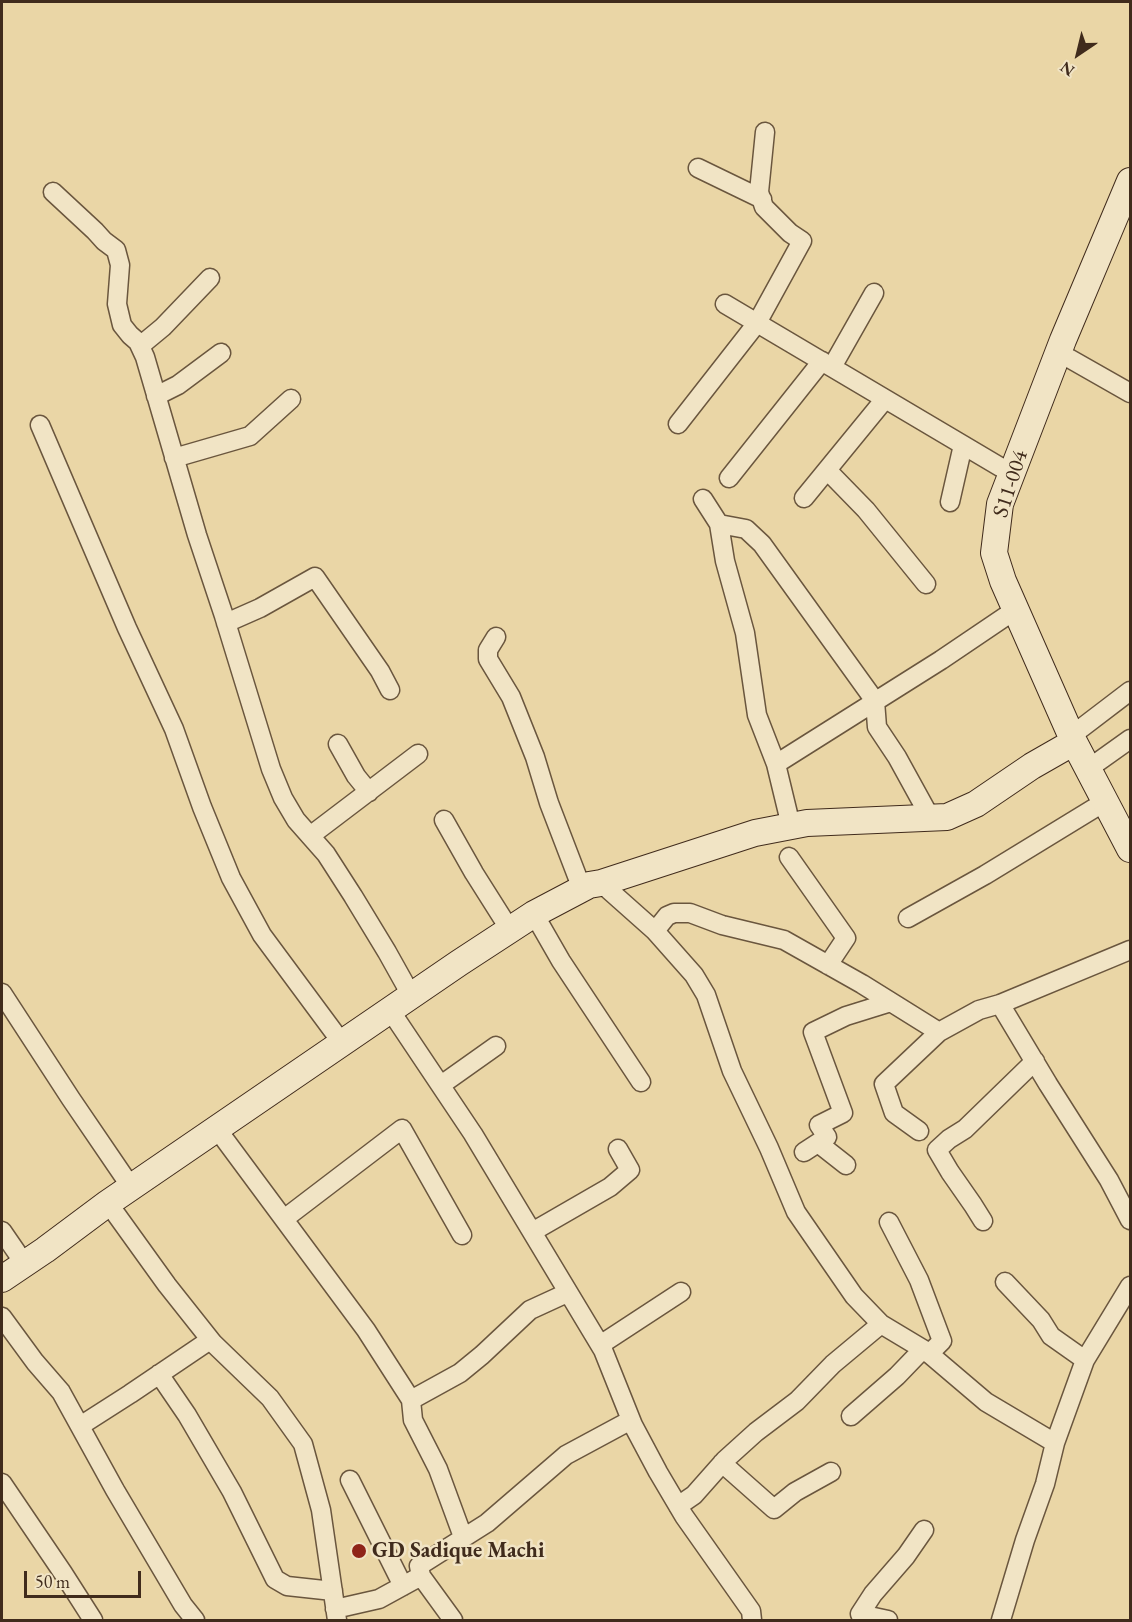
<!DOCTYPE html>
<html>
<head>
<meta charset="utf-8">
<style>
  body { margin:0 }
  #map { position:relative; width:1132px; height:1622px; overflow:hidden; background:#ead6a6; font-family:"EB Garamond",serif }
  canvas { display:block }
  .frame { position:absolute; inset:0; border:3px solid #402b1c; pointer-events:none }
  .north { position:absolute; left:1048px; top:24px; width:60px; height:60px; -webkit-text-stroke:4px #f1e4c5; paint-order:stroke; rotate:215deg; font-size:16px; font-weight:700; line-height:24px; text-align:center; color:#402b1c }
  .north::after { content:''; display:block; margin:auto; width:21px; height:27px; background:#402b1c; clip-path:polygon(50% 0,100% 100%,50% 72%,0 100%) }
  .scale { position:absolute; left:24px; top:1571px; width:117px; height:27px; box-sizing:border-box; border:3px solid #402b1c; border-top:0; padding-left:8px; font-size:18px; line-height:21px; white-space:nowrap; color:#402b1c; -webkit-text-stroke:4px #f1e4c5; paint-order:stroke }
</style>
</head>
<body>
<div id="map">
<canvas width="1132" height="1622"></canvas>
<div class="frame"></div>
<div class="north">N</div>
<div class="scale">50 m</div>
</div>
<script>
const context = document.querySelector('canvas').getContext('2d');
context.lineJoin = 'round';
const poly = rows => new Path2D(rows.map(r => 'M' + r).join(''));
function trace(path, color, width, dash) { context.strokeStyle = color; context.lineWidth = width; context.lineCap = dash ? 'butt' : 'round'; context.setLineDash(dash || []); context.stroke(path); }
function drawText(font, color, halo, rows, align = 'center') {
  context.font = font + ' "EB Garamond",serif'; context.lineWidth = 5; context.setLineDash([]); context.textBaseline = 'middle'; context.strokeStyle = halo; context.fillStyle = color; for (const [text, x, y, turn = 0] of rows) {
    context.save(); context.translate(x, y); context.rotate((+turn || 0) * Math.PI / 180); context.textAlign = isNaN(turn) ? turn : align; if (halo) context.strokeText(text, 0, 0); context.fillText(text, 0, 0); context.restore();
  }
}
const street = poly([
  [698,168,762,199],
  [53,192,95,231,104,241,116,250,120,265,117,304,122,325,130,335,138,342,145,357,197,535,224,616,271,769,283,798,296,820,326,854,353,896,387,952,411,995],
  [725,304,1012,474],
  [140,346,163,327,210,278],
  [1058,352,1130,393],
  [832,367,874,293],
  [156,396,178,385,221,353],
  [678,424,757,323,802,241,790,233,764,207,759,192,765,132],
  [40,425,127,628,174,729,202,807,231,878,262,935,342,1043],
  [174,458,250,436,291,399],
  [827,470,866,510,926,584],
  [729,478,822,361],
  [804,498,885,399],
  [703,499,719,524,725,561,745,633,757,715,776,764,791,826],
  [950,502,963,445],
  [719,524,746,529,762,544,875,701,877,727,897,757,930,817],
  [226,623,260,608,315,577,380,671,390,690],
  [496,637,488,650,488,659,511,697,535,757,549,803,582,889],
  [1071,736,1130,691],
  [338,744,356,776,369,792],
  [776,764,941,660,1015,610],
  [1088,769,1130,739],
  [444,820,474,873,510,930],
  [310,836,418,754],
  [789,857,846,938,828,965],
  [601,883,655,931,694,975,706,995,732,1071,769,1148,796,1212,854,1296,881,1324,926,1351,986,1402,1055,1443],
  [534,914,561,961,641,1082],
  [908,918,985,875,1106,801],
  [655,931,667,916,674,913,690,913,722,925,784,940,862,984,939,1032],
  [2,993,71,1099,131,1187],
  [1000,1004,1048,1084,1109,1180,1130,1220],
  [390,1010,473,1134,603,1350,633,1425,658,1472,684,1516,751,1611,752,1620],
  [441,1085,496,1046],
  [217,1129,366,1330,411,1400,460,1373,482,1355,530,1310,567,1293],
  [919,1131,894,1113,884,1084,939,1032,979,1010,1000,1004,1130,950],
  [818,1143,846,1165],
  [804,1152,827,1137,819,1125,843,1113,813,1032,846,1016,891,1002],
  [108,1203,167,1285,213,1343,270,1398,303,1444,321,1510,337,1620],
  [284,1219,402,1129,462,1235],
  [983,1221,973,1205,950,1172,937,1150,949,1139,965,1129,1035,1061],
  [889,1222,919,1280,942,1341,929,1354],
  [2,1231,24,1263],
  [532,1232,610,1187,630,1170,618,1149],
  [1005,1282,1041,1320,1051,1336,1085,1360],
  [2,1317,35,1362,61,1392,115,1490,183,1605,195,1620],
  [600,1345,681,1292],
  [159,1374,187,1415,232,1492,275,1579,287,1586,333,1591],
  [411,1400,413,1420,438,1469,463,1537],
  [851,1416,897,1376,923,1349],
  [80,1426,130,1394,210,1340],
  [722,1463,774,1509,795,1492,831,1472],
  [350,1480,403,1586],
  [2,1483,63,1573,93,1620],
  [678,1506,694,1495,725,1460,756,1432,797,1401,833,1364,881,1324],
  [421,1576,453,1620],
  [335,1609,379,1599,421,1576,419,1566,487,1523,566,1455,631,1420],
  [888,1620,860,1614,873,1594,906,1556,924,1530],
  [1001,1620,1025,1540,1045,1484,1055,1443,1085,1360,1130,1286]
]);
const secondary = poly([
  [1130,181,1063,340,1000,504,994,553,1003,581,1074,742,1130,849],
  [2,1279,45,1250,108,1203,459,963,534,914,589,885,601,883,755,833,807,823,947,817,976,804,1032,766,1074,742]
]);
const markers = [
  [359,1551,8,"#8f2418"]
];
const streetNames = [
  ["S11-004",1011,484,-72]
];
const poiNames = [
  ["GD Sadique Machi",372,1551]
];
trace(street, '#6a563e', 21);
trace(secondary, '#402b1c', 28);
trace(street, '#f1e4c5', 18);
trace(secondary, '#f1e4c5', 26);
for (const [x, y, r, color] of markers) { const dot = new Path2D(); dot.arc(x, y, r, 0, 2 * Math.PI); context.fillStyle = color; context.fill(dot); trace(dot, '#f1e4c5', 2); }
drawText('22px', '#402b1c', '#f1e4c5', streetNames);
drawText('bold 22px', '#402b1c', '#f1e4c5', poiNames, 'left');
</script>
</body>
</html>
